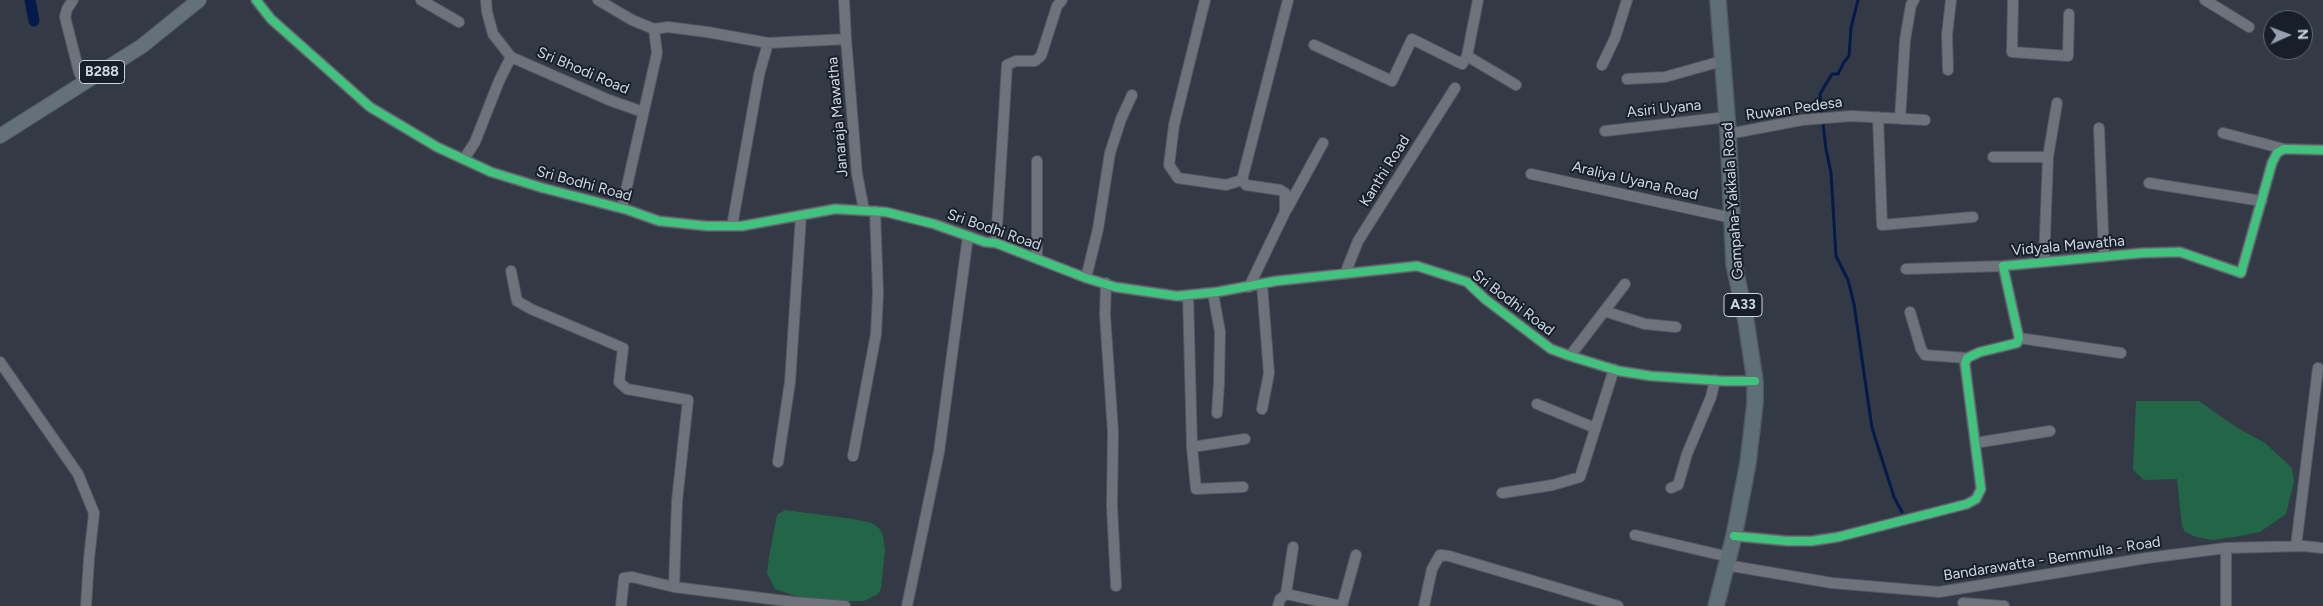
<!DOCTYPE html>
<html>
<head>
<meta charset="utf-8">
<style>
  body { margin:0 }
  #map { position:relative; width:2323px; height:606px; overflow:hidden; background:#333a45; font-family:Figtree,sans-serif }
  canvas { display:block }
  .north { position:absolute; left:2263px; top:10px; width:50px; height:50px; box-sizing:border-box; background:#191f29; border:1px solid #626974; border-radius:50%; rotate:88deg; font-size:14px; font-weight:700; line-height:20px; text-align:center; color:#cfd7e5 }
  .north::after { content:''; display:block; margin:auto; width:18px; height:22px; background:#98a0ad; clip-path:polygon(50% 0,100% 100%,50% 72%,0 100%) }
</style>
</head>
<body>
<div id="map">
<canvas width="2323" height="606"></canvas>
<div class="north">N</div>
</div>
<script>
const context = document.querySelector('canvas').getContext('2d');
context.lineJoin = 'round';
function fillPath(path, color) { context.fillStyle = color; context.fill(path, 'evenodd'); }
const poly = rows => new Path2D(rows.map(r => 'M' + r).join(''));
function trace(path, color, width, dash) { context.strokeStyle = color; context.lineWidth = width; context.lineCap = dash ? 'butt' : 'round'; context.setLineDash(dash || []); context.stroke(path); }
function drawText(font, color, halo, rows, align = 'center') {
  context.font = font + ' Figtree,sans-serif'; context.lineWidth = 4; context.setLineDash([]); context.textBaseline = 'middle'; context.strokeStyle = halo; context.fillStyle = color; for (const [text, x, y, turn = 0] of rows) {
    context.save(); context.translate(x, y); context.rotate((+turn || 0) * Math.PI / 180); context.textAlign = isNaN(turn) ? turn : align; if (halo) context.strokeText(text, 0, 0); context.fillText(text, 0, 0); context.restore();
  }
}
const green = poly([
  [2136,401,2199,401,2236,427,2265,443,2292,468,2294,482,2286,514,2260,532,2234,537,2213,540,2196,537,2185,532,2182,526,2177,479,2144,480,2133,470],
  [785,510,853,519,872,523,879,528,883,536,885,550,881,589,878,594,864,601,841,601,799,597,775,589,767,573,769,557,777,515]
]);
const stream = poly([
  [1858,0,1851,28,1849,56,1844,62,1838,74,1832,74,1820,94,1822,115,1826,149,1831,173,1836,256,1848,280,1854,304,1872,428,1894,497,1902,512]
]);
const canal = poly([
  [30,0,34,21]
]);
const minor = poly([
  [73,0,67,9,65,17,79,72,85,83],
  [256,0,271,19,370,107,437,147,491,172,543,188,628,210,659,221,707,226,742,226,835,209,886,212,934,224,985,242,996,243,1086,278,1115,287,1177,296,1217,292,1276,281,1417,266,1467,282,1485,299,1551,349,1570,356,1619,371,1651,376,1724,381,1755,381],
  [421,0,459,22],
  [486,0,487,12,493,34,511,57],
  [598,0,632,20,654,29,668,27,707,32,768,43,846,39,857,174,864,210],
  [844,0,846,39],
  [1205,0,1174,125,1169,165,1178,178,1226,185,1242,180],
  [1478,0,1467,56,1516,85],
  [2013,0,2012,52,2068,56,2069,14],
  [2205,0,2249,27],
  [1314,45,1392,81,1412,39,1462,64,1467,56],
  [1602,65,1615,38,1627,0],
  [1948,70,1947,35,1951,0],
  [1627,79,1665,77,1722,61],
  [1878,117,1882,225,1973,217],
  [1900,119,1905,40,1911,5,1914,0],
  [2099,128,2104,257],
  [1605,131,1727,117],
  [2223,133,2284,149],
  [1728,134,1802,120,1851,116,1925,120],
  [1993,157,2048,157],
  [464,159,475,142,499,81,511,57,609,100,643,112],
  [1037,161,1037,259],
  [1531,174,1732,218],
  [2149,183,2262,201],
  [622,208,657,53,654,29],
  [1287,209,1323,143],
  [732,226,759,75,768,43],
  [996,243,1007,65,1016,61,1035,61,1041,56,1057,6,1062,0],
  [2044,262,2048,157,2057,103],
  [1906,269,2003,266],
  [511,271,517,301,531,309,623,348,619,382,627,389,688,400,677,501,674,587],
  [1345,274,1358,241,1455,88],
  [1086,278,1098,229,1110,153,1121,119,1132,95],
  [1106,283,1105,315,1113,432,1112,506,1116,586],
  [1262,284,1269,373,1262,409],
  [1249,287,1285,212,1285,193,1280,190,1246,185,1242,180,1288,0],
  [1213,293,1220,332,1219,383,1217,413],
  [1188,295,1192,447,1196,489,1243,487],
  [1604,311,1645,324,1676,327],
  [1910,312,1921,349,1925,355,1967,358],
  [2019,338,2121,353],
  [1570,356,1625,284],
  [0,362,78,474,94,513,89,559,86,606],
  [1537,404,1595,428],
  [1975,443,2050,431],
  [1192,447,1245,439],
  [853,456,876,334,878,293,875,211],
  [778,462,790,382,801,215],
  [1671,488,1678,485,1687,454,1711,397,1715,380],
  [1502,493,1553,485,1580,477,1614,369],
  [1635,535,1729,557],
  [1734,536,1787,541,1812,541,1838,537,1967,504,1976,499,1981,489,1965,364,1967,358,1980,352,2017,343,2019,338,2003,266,2142,253,2180,252,2241,273,2272,163,2277,153,2284,149,2323,150],
  [2296,546,2318,368],
  [2226,548,2226,606],
  [1726,565,1832,583,1939,592,2147,558,2226,548,2303,546,2323,548],
  [1286,594,1341,606],
  [1963,603,2004,606],
  [621,606,624,578,632,577,674,587,794,602,845,606],
  [907,606,939,452,968,236],
  [1278,606,1280,599,1286,594,1293,547],
  [1342,606,1356,555],
  [1424,606,1432,569,1440,555,1449,556,1618,606]
]);
const major = poly([
  [0,136,142,46,199,0]
]);
const highway = poly([
  [1716,606,1734,536,1748,463,1755,403,1755,381,1746,321,1734,264,1728,130,1718,0]
]);
const cycleway = poly([
  [256,0,271,19,370,107,437,147,491,172,543,188,628,210,659,221,707,226,742,226,835,209,886,212,934,224,985,242,996,243,1086,278,1115,287,1177,296,1217,292,1276,281,1417,266,1467,282,1485,299,1551,349,1570,356,1619,371,1651,376,1724,381,1755,381],
  [1734,536,1787,541,1812,541,1838,537,1967,504,1976,499,1981,489,1965,364,1967,358,1980,352,2017,343,2019,338,2003,266,2142,253,2180,252,2241,273,2272,163,2277,153,2284,149,2323,150]
]);
const shields = [
  [102,72,45],
  [1743,305,38]
];
const shieldNames = [
  ["B288",102,72],
  ["A33",1743,305]
];
const streetNames = [
  ["Sri Bhodi Road",583,71,23],
  ["Asiri Uyana",1664,109,-6],
  ["Ruwan Pedesa",1794,109,-8],
  ["Janaraja Mawatha",838,117,-95],
  ["Kanthi Road",1385,171,-58],
  ["Araliya Uyana Road",1635,181,13],
  ["Sri Bodhi Road",584,184,15],
  ["Gampaha-Yakkala Road",1733,201,-94],
  ["Sri Bodhi Road",994,230,19],
  ["Vidyala Mawatha",2068,246,-5],
  ["Sri Bodhi Road",1513,303,37],
  ["Bandarawatta - Bemmulla - Road",2052,559,-9]
];
fillPath(green, '#226547');
trace(stream, '#051a4a', 3);
trace(canal, '#051a4a', 11);
trace(minor, '#535863', 12);
trace(major, '#535863', 16);
trace(highway, '#535863', 18);
trace(minor, '#6e737b', 10);
trace(major, '#647178', 14);
trace(highway, '#5e7076', 15);
trace(cycleway, '#40c37c', 8);
for (const [x, y, w] of shields) { const box = new Path2D(); box.roundRect(x - w / 2, y - 11.5, w, 23, 4); context.fillStyle = '#191f29'; context.fill(box); trace(box, '#cfd7e5', 1); }
drawText('bold 14px', '#cfd7e5', null, shieldNames);
drawText('15px', '#cfd7e5', '#191f29', streetNames);
</script>
</body>
</html>
